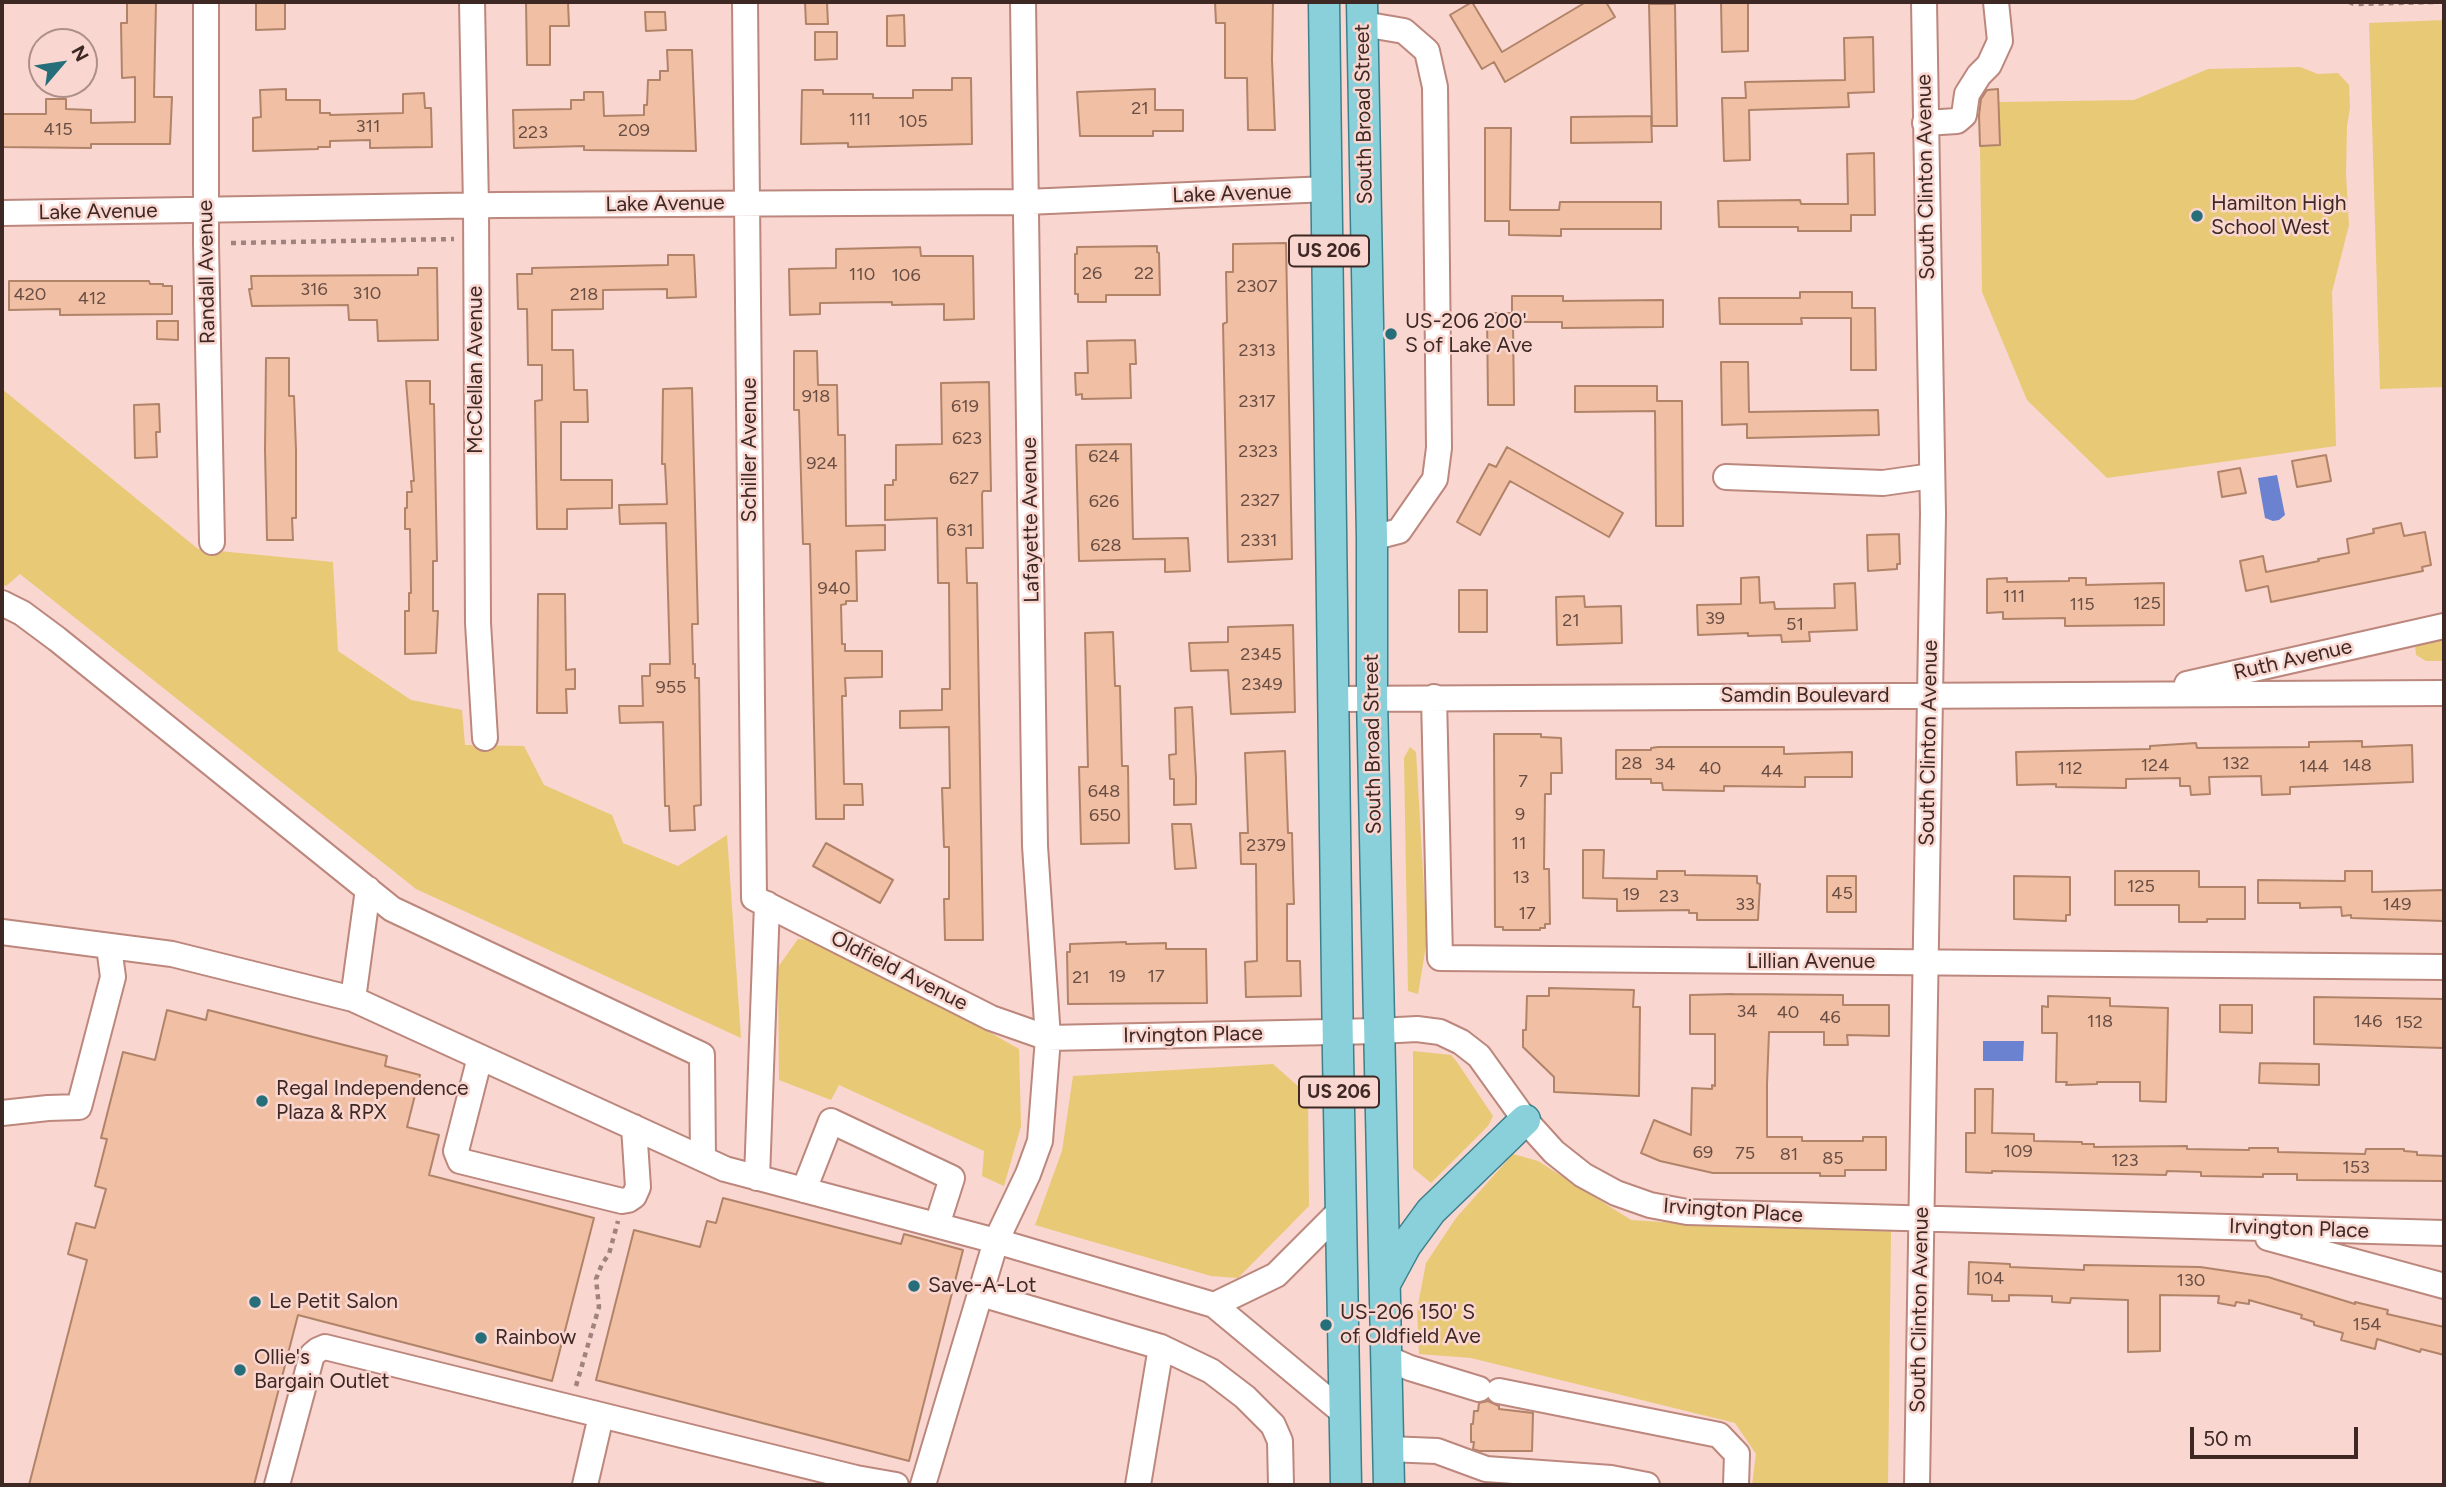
<!DOCTYPE html>
<html>
<head>
<meta charset="utf-8">
<style>
  body { margin:0 }
  #map { position:relative; width:2446px; height:1487px; overflow:hidden; background:#f9d6cf; font-family:Figtree,sans-serif }
  canvas { display:block }
  .frame { position:absolute; inset:0; border:4px solid #3e2824; pointer-events:none }
  .north { position:absolute; left:28px; top:28px; width:70px; height:70px; box-sizing:border-box; background:#f9d6cf; border:2px solid #ae908b; border-radius:50%; rotate:61deg; font-size:19px; font-weight:700; line-height:28px; text-align:center; color:#3e2824 }
  .north::after { content:''; display:block; margin:auto; width:24px; height:32px; background:#266e79; clip-path:polygon(50% 0,100% 100%,50% 72%,0 100%) }
  .scale { position:absolute; left:2190px; top:1427px; width:168px; height:32px; box-sizing:border-box; border:4px solid #3e2824; border-top:0; padding-left:9px; font-size:21px; line-height:24px; white-space:nowrap; color:#3e2824; -webkit-text-stroke:5px #f9d6cf; paint-order:stroke }
</style>
</head>
<body>
<div id="map">
<canvas width="2446" height="1487"></canvas>
<div class="frame"></div>
<div class="north">N</div>
<div class="scale">50 m</div>
</div>
<script>
const context = document.querySelector('canvas').getContext('2d');
context.lineJoin = 'round';
function fillPath(path, color) { context.fillStyle = color; context.fill(path, 'evenodd'); }
const poly = rows => new Path2D(rows.map(r => 'M' + r).join(''));
function trace(path, color, width, dash) { context.strokeStyle = color; context.lineWidth = width; context.lineCap = dash ? 'butt' : 'round'; context.setLineDash(dash || []); context.stroke(path); }
function drawText(font, color, halo, rows, align = 'center') {
  context.font = font + ' Figtree,sans-serif'; context.lineWidth = 5; context.setLineDash([]); context.textBaseline = 'middle'; context.strokeStyle = halo; context.fillStyle = color; for (const [text, x, y, turn = 0] of rows) {
    context.save(); context.translate(x, y); context.rotate((+turn || 0) * Math.PI / 180); context.textAlign = isNaN(turn) ? turn : align; if (halo) context.strokeText(text, 0, 0); context.fillText(text, 0, 0); context.restore();
  }
}
const green = poly([
  [2444,20,2444,387,2380,389,2369,23],
  [2300,67,2318,74,2338,73,2349,85,2350,108,2347,126,2346,174,2349,225,2332,292,2336,446,2107,478,2027,400,1982,292,1980,146,2000,145,1999,102,2134,100,2208,69],
  [2,389,198,549,333,562,338,651,411,700,462,710,465,745,524,746,544,785,612,815,623,843,678,866,727,835,741,1038,416,889,20,574,6,586,2,584],
  [2444,633,2444,661,2426,661,2416,655,2415,644],
  [1410,747,1416,752,1427,940,1418,994,1408,991,1404,758],
  [798,939,829,941,1019,1049,1021,1126,1004,1186,982,1176,984,1151,839,1085,831,1100,779,1080,778,967],
  [1413,1051,1451,1055,1457,1062,1493,1116,1488,1126,1431,1183,1413,1168],
  [1273,1064,1308,1095,1309,1206,1238,1278,1211,1276,1035,1225,1062,1151,1073,1076],
  [1513,1154,1538,1161,1631,1220,1755,1228,1891,1231,1888,1485,1752,1485,1756,1454,1735,1423,1471,1358,1419,1354,1417,1310,1426,1263,1456,1218]
]);
const water = poly([
  [2277,475,2285,515,2279,520,2273,521,2265,518,2258,478],
  [1983,1041,2024,1041,2023,1061,1983,1061]
]);
const building = poly([
  [127,2,156,2,154,97,172,97,170,144,91,144,91,148,2,147,2,114,46,114,46,99,66,99,66,109,91,110,91,123,135,122,135,77,122,78,121,23,127,23,127,2],
  [256,2,285,2,285,29,256,30,256,2],
  [526,2,568,2,569,26,550,26,550,65,527,65,526,2],
  [805,2,827,2,828,24,806,24,805,2],
  [1215,2,1273,2,1272,60,1275,130,1248,130,1247,78,1225,78,1225,23,1216,23,1215,2],
  [1472,2,1502,52,1586,2,1606,2,1615,17,1505,82,1494,62,1482,69,1450,15,1472,2],
  [1721,2,1748,2,1748,51,1722,52,1721,2],
  [1649,4,1675,4,1677,126,1652,126,1649,4],
  [645,12,665,12,666,30,646,31,645,12],
  [904,15,905,46,887,46,887,16,904,15],
  [815,32,837,32,837,59,815,60,815,32],
  [1873,37,1874,92,1848,93,1849,107,1749,110,1750,160,1724,161,1722,98,1746,98,1745,82,1845,80,1844,38,1873,37],
  [667,50,692,50,696,151,584,150,584,146,514,148,513,110,571,109,571,100,584,100,584,92,603,92,604,116,644,115,644,105,647,105,648,80,660,80,660,71,668,71,667,50],
  [952,78,971,78,972,144,848,147,848,143,801,144,802,90,823,90,823,94,873,94,873,98,913,98,913,90,952,90,952,78],
  [286,89,286,100,320,100,320,113,330,113,330,115,403,113,403,94,424,93,425,108,431,108,432,147,370,148,370,140,330,141,330,147,318,147,318,149,253,151,253,118,261,117,260,90,286,89],
  [1155,89,1155,110,1183,110,1183,131,1153,131,1153,136,1080,136,1077,92,1155,89],
  [1998,89,2000,145,1980,146,1979,115,1981,99,1987,90,1998,89],
  [1651,116,1652,142,1571,143,1571,117,1651,116],
  [1485,128,1511,128,1510,210,1559,210,1560,202,1661,202,1661,229,1561,229,1561,236,1509,235,1509,221,1485,221,1485,128],
  [1874,153,1875,215,1851,215,1851,231,1798,231,1798,227,1719,227,1718,201,1800,200,1801,204,1848,204,1847,154,1874,153],
  [1286,243,1292,559,1228,562,1223,324,1227,322,1226,272,1233,272,1233,244,1286,243],
  [1157,246,1157,252,1159,253,1160,295,1106,295,1106,302,1078,302,1078,294,1075,294,1075,254,1077,254,1077,247,1157,246],
  [920,247,921,256,973,256,974,319,944,320,944,304,892,305,892,302,820,303,820,314,790,315,789,269,836,268,836,249,920,247],
  [668,255,694,255,696,297,667,298,667,289,603,290,603,309,552,310,552,350,573,350,574,390,587,390,588,422,561,422,561,480,612,480,612,508,567,509,567,529,537,529,535,401,542,400,542,365,528,365,527,309,518,309,517,274,532,274,532,268,668,265,668,255],
  [418,268,437,268,438,340,378,341,377,320,349,320,348,305,252,306,249,289,252,289,251,276,418,275,418,268],
  [9,281,149,281,150,284,163,284,163,286,172,286,172,314,60,315,60,309,9,310,9,281],
  [1800,292,1852,292,1852,308,1875,308,1876,370,1851,370,1851,318,1801,318,1802,324,1720,324,1719,298,1800,298,1800,292],
  [1512,296,1563,296,1563,301,1663,300,1663,327,1562,328,1562,322,1513,322,1514,405,1488,405,1487,313,1512,313,1512,296],
  [157,321,178,321,178,340,157,339,157,321],
  [1135,340,1136,364,1130,364,1131,398,1082,399,1082,394,1076,395,1075,373,1088,373,1087,341,1135,340],
  [794,351,817,351,818,385,837,385,838,435,845,435,846,526,885,525,885,550,856,551,857,601,846,601,846,604,841,605,842,644,845,644,845,651,882,651,882,677,845,678,846,696,842,696,844,784,862,784,863,805,844,805,844,819,816,819,810,544,803,544,799,410,794,410,794,351],
  [266,358,289,358,289,396,294,396,296,450,296,518,292,518,293,540,267,540,265,450,266,358],
  [1721,362,1748,362,1749,412,1878,410,1879,435,1747,438,1747,424,1722,425,1721,362],
  [406,381,430,381,430,404,434,404,437,561,433,561,433,611,438,611,436,653,405,654,405,611,409,611,409,593,411,593,410,529,405,529,405,508,407,508,407,492,412,492,411,481,414,481,406,381],
  [989,382,991,491,983,491,982,494,983,548,966,548,967,583,977,583,983,940,945,940,944,899,949,899,949,847,944,847,942,788,950,788,949,727,900,728,900,711,942,710,942,689,950,689,949,583,938,583,937,518,885,520,885,485,893,485,893,480,896,480,896,445,942,444,941,383,989,382],
  [1575,386,1657,386,1657,401,1682,401,1683,526,1656,526,1655,411,1575,412,1575,386],
  [692,388,698,624,692,624,693,664,695,664,695,678,699,678,701,805,694,806,695,830,670,831,669,806,665,806,663,722,620,723,619,706,643,706,642,676,650,676,650,664,670,664,666,523,620,524,619,505,667,504,665,464,662,464,663,389,692,388],
  [159,404,160,432,156,432,157,457,135,458,134,405,159,404],
  [1131,444,1133,539,1188,538,1190,571,1165,572,1165,559,1079,561,1076,445,1131,444],
  [1507,447,1623,513,1609,537,1510,481,1480,535,1457,522,1489,464,1496,467,1507,447],
  [2326,455,2331,481,2297,487,2292,461,2326,455],
  [2240,468,2246,493,2222,497,2218,472,2240,468],
  [2401,523,2404,536,2425,532,2431,565,2422,567,2423,571,2271,602,2268,586,2246,591,2240,561,2263,556,2266,572,2319,561,2318,559,2349,553,2347,539,2374,533,2373,529,2401,523],
  [1899,534,1900,564,1897,564,1897,569,1868,571,1867,535,1899,534],
  [1759,577,1760,603,1774,602,1775,609,1835,608,1834,584,1855,583,1857,630,1809,632,1810,641,1782,642,1781,635,1748,636,1748,633,1698,635,1697,605,1741,604,1741,578,1759,577],
  [2007,578,2007,582,2069,581,2069,578,2086,578,2086,585,2164,583,2164,625,2065,626,2065,618,2003,619,2003,612,1987,613,1987,579,2007,578],
  [1459,590,1487,590,1487,632,1459,632,1459,590],
  [538,594,565,594,566,670,575,669,575,689,566,689,567,713,537,713,538,594],
  [1584,596,1585,607,1621,606,1622,643,1557,645,1556,597,1584,596],
  [1293,625,1295,712,1231,714,1228,670,1191,671,1189,643,1228,642,1228,627,1293,625],
  [1113,632,1115,686,1120,686,1122,766,1128,766,1129,843,1081,844,1079,767,1088,767,1085,633,1113,632],
  [1192,707,1196,778,1196,804,1174,805,1174,779,1170,779,1169,755,1176,754,1175,708,1192,707],
  [1494,734,1541,734,1541,737,1561,738,1562,773,1551,773,1551,794,1545,794,1544,869,1549,869,1550,924,1545,924,1545,928,1540,928,1540,930,1503,930,1503,927,1495,927,1494,734],
  [2362,741,2362,747,2412,745,2413,782,2290,787,2290,794,2262,795,2261,776,2209,777,2210,794,2191,795,2190,786,2180,786,2180,778,2126,779,2126,788,2056,787,2056,784,2017,785,2016,752,2150,749,2150,746,2196,743,2197,748,2309,747,2309,742,2362,741],
  [1658,747,1784,747,1784,754,1852,752,1852,777,1805,777,1805,787,1724,786,1724,791,1663,790,1662,783,1651,783,1651,779,1616,779,1616,750,1651,750,1651,748,1658,747],
  [1285,751,1288,833,1292,833,1293,874,1294,904,1287,904,1287,961,1300,961,1301,996,1246,997,1245,962,1257,961,1256,864,1241,864,1240,833,1248,833,1245,753,1285,751],
  [1172,824,1191,824,1196,868,1175,869,1172,824],
  [826,843,893,880,880,903,813,866,826,843],
  [1583,850,1604,850,1603,878,1657,879,1657,871,1685,871,1685,875,1757,876,1757,883,1760,884,1758,920,1697,920,1697,913,1689,913,1689,910,1617,911,1617,899,1583,898,1583,850],
  [2115,871,2199,871,2199,887,2245,887,2245,919,2207,919,2207,922,2179,922,2179,905,2115,905,2115,871],
  [2345,871,2372,871,2372,892,2444,890,2444,921,2351,918,2351,915,2342,916,2341,907,2300,908,2300,903,2258,903,2258,880,2345,881,2345,871],
  [1827,876,1856,876,1856,912,1827,912,1827,876],
  [2014,876,2070,877,2070,915,2066,915,2066,921,2014,919,2014,876],
  [1126,942,1126,944,1166,943,1166,949,1206,949,1207,1003,1068,1004,1067,952,1070,952,1070,944,1126,942],
  [1549,988,1634,990,1633,1007,1640,1007,1639,1096,1554,1092,1554,1077,1523,1047,1523,1030,1526,1030,1527,996,1549,996,1549,988],
  [1733,994,1843,995,1843,1005,1889,1005,1889,1036,1847,1035,1848,1045,1824,1045,1824,1032,1769,1032,1767,1084,1767,1137,1802,1137,1802,1141,1863,1141,1863,1137,1886,1137,1886,1170,1845,1170,1845,1176,1820,1176,1820,1173,1713,1173,1660,1161,1641,1153,1654,1120,1691,1135,1692,1088,1712,1089,1712,1085,1715,1086,1715,1034,1690,1034,1690,995,1733,994],
  [2048,996,2110,998,2110,1006,2168,1008,2166,1102,2140,1101,2140,1082,2097,1082,2097,1084,2066,1085,2067,1082,2056,1082,2057,1033,2042,1033,2042,1006,2048,1007,2048,996],
  [2314,997,2444,999,2444,1048,2314,1044,2314,997],
  [2220,1005,2252,1005,2252,1033,2220,1032,2220,1005],
  [167,1010,206,1020,208,1010,387,1056,385,1066,420,1075,407,1127,439,1135,429,1175,594,1218,552,1381,298,1315,254,1485,29,1485,87,1260,68,1254,76,1223,95,1228,106,1189,95,1186,107,1139,101,1138,123,1052,155,1060,167,1010],
  [2260,1063,2319,1064,2319,1085,2259,1083,2260,1063],
  [1975,1089,1993,1089,1992,1133,2034,1134,2034,1141,2082,1142,2082,1144,2094,1144,2094,1147,2187,1146,2187,1149,2249,1150,2249,1148,2278,1148,2278,1152,2365,1154,2366,1149,2404,1149,2404,1151,2417,1152,2417,1155,2444,1156,2444,1181,2297,1180,2297,1174,2263,1174,2263,1177,2201,1176,2201,1172,2167,1171,2166,1175,1992,1171,1992,1173,1966,1172,1966,1133,1975,1133,1975,1089],
  [723,1198,901,1244,904,1234,963,1250,909,1461,596,1380,634,1230,700,1247,707,1221,716,1223,723,1198],
  [1969,1262,2010,1264,2010,1267,2084,1270,2084,1265,2200,1267,2268,1277,2355,1304,2355,1302,2388,1310,2387,1314,2444,1327,2444,1355,2421,1349,2420,1352,2377,1339,2375,1349,2341,1340,2343,1333,2314,1325,2314,1322,2301,1318,2302,1315,2249,1300,2249,1304,2236,1302,2235,1306,2218,1303,2219,1296,2160,1295,2160,1351,2128,1352,2128,1300,2071,1298,2070,1303,2052,1302,2052,1296,2009,1295,2009,1301,1992,1301,1992,1295,1968,1294,1969,1262],
  [1488,1401,1499,1406,1499,1409,1533,1413,1532,1451,1479,1451,1473,1449,1474,1442,1471,1442,1471,1424,1473,1424,1474,1411,1478,1411,1479,1403,1488,1401]
]);
const path = poly([
  [2349,2,2354,4,2436,2],
  [231,243,454,239],
  [576,1386,599,1307,596,1279,602,1264,609,1254,618,1221]
]);
const minor = poly([
  [206,2,206,244,212,542],
  [472,2,476,206,478,623,485,738],
  [745,2,754,898,991,1018,1048,1038,1379,1031,1417,1029,1440,1032,1461,1042,1479,1056,1525,1120,1554,1152,1583,1175,1616,1193,1650,1205,1687,1212,2444,1233],
  [1363,24,1404,31,1427,51,1435,87,1439,448,1435,479,1399,531,1372,538],
  [1925,123,1957,121,1964,115,1967,94,1979,75,1989,65,2000,41,1996,2],
  [2,213,499,205,1026,202,1328,189],
  [1726,477,1883,483,1932,476],
  [2,603,22,613,57,639,392,909,702,1055,703,1159],
  [2187,684,2444,626],
  [1434,697,1440,958,2444,967],
  [1334,699,2444,693],
  [2,932,172,954,353,999,725,1169,996,1241,1214,1305,1345,1414],
  [353,999,368,889],
  [480,1057,456,1151,460,1161,622,1201,628,1200,634,1196,638,1187,634,1127],
  [2,1113,48,1108,79,1107,113,977,109,947],
  [757,1178,767,904],
  [804,1190,831,1121,952,1178,937,1225],
  [2268,1238,2444,1286],
  [981,1294,1161,1347,1211,1371,1245,1397,1273,1425,1280,1441,1281,1485],
  [1214,1305,1276,1275,1341,1210],
  [1387,1358,1410,1368,1479,1389],
  [1499,1391,1719,1435,1737,1454,1736,1485],
  [1388,1449,1437,1451,1486,1469,1611,1478,1647,1485],
  [277,1485,312,1355,318,1350,325,1347,856,1478,896,1485],
  [585,1485,601,1416],
  [923,1485,996,1241,1028,1174,1040,1141,1048,1038,1035,846,1023,2],
  [1138,1485,1161,1347],
  [1917,1485,1933,514,1924,2]
]);
const major = poly([
  [1324,2,1338,1055,1346,1485],
  [1362,2,1372,538,1372,697,1389,1485],
  [1386,1282,1406,1245,1431,1211,1525,1120]
]);
const markers = [
  [2197,216,7,"#266e79"],
  [1391,334,7,"#266e79"],
  [262,1101,7,"#266e79"],
  [914,1286,7,"#266e79"],
  [255,1302,7,"#266e79"],
  [1326,1325,7,"#266e79"],
  [481,1338,7,"#266e79"],
  [240,1370,7,"#266e79"]
];
const numberNames = [
  ["21",1140,109],
  ["111",860,120],
  ["105",913,122],
  ["311",368,127],
  ["415",58,130],
  ["209",634,131],
  ["223",533,133],
  ["26",1092,274],
  ["22",1144,274],
  ["110",862,275],
  ["106",906,276],
  ["2307",1257,287],
  ["316",314,290],
  ["310",367,294],
  ["420",30,295],
  ["218",584,295],
  ["412",92,299],
  ["2313",1257,351],
  ["918",816,397],
  ["2317",1257,402],
  ["619",965,407],
  ["623",967,439],
  ["2323",1258,452],
  ["624",1104,457],
  ["924",822,464],
  ["627",964,479],
  ["2327",1260,501],
  ["626",1104,502],
  ["631",960,531],
  ["2331",1259,541],
  ["628",1106,546],
  ["940",834,589],
  ["111",2014,597],
  ["125",2147,604],
  ["115",2082,605],
  ["39",1715,619],
  ["21",1571,621],
  ["51",1795,625],
  ["2345",1261,655],
  ["2349",1262,685],
  ["955",671,688],
  ["28",1632,764],
  ["132",2236,764],
  ["34",1665,765],
  ["124",2155,766],
  ["148",2357,766],
  ["144",2314,767],
  ["40",1710,769],
  ["112",2070,769],
  ["44",1772,772],
  ["7",1523,782],
  ["648",1104,792],
  ["9",1520,815],
  ["650",1105,816],
  ["11",1519,844],
  ["2379",1266,846],
  ["13",1521,878],
  ["125",2141,887],
  ["45",1842,894],
  ["19",1631,895],
  ["23",1669,897],
  ["33",1745,905],
  ["149",2397,905],
  ["17",1527,914],
  ["19",1117,977],
  ["17",1156,977],
  ["21",1081,978],
  ["34",1747,1012],
  ["40",1788,1013],
  ["46",1830,1018],
  ["118",2100,1022],
  ["146",2368,1022],
  ["152",2409,1023],
  ["109",2018,1152],
  ["69",1703,1153],
  ["75",1745,1154],
  ["81",1789,1155],
  ["85",1833,1159],
  ["123",2125,1161],
  ["153",2356,1168],
  ["104",1989,1279],
  ["130",2191,1281],
  ["154",2367,1325]
];
const shields = [
  [1329,251,80],
  [1339,1092,80]
];
const shieldNames = [
  ["US 206",1329,251],
  ["US 206",1339,1092]
];
const streetNames = [
  ["South Broad Street",1364,114,-91],
  ["South Clinton Avenue",1926,177,-91],
  ["Lake Avenue",1232,194,-2],
  ["Lake Avenue",665,204,-1],
  ["Lake Avenue",98,212,-1],
  ["Randall Avenue",207,272,-91],
  ["McClellan Avenue",476,370,-90],
  ["Schiller Avenue",750,450,-90],
  ["Lafayette Avenue",1031,520,-91],
  ["Ruth Avenue",2293,660,-13],
  ["Samdin Boulevard",1805,696],
  ["South Clinton Avenue",1929,743,-89],
  ["South Broad Street",1373,744,-91],
  ["Lillian Avenue",1811,962],
  ["Oldfield Avenue",899,971,27],
  ["Irvington Place",1193,1035,-1],
  ["Irvington Place",1733,1211,4],
  ["Irvington Place",2299,1229,2],
  ["South Clinton Avenue",1920,1310,-89]
];
const poiNames = [
  ["Hamilton High",2211,204],
  ["School West",2211,228],
  ["US-206 200'",1405,322],
  ["S of Lake Ave",1405,346],
  ["Regal Independence",276,1089],
  ["Plaza & RPX",276,1113],
  ["Save-A-Lot",928,1286],
  ["Le Petit Salon",269,1302],
  ["US-206 150' S",1340,1313],
  ["of Oldfield Ave",1340,1337],
  ["Rainbow",495,1338],
  ["Ollie's",254,1358],
  ["Bargain Outlet",254,1382]
];
fillPath(green, '#e8c976');
fillPath(water, '#6b82d0');
fillPath(building, '#f0bfa4');
trace(building, '#b18369', 2);
trace(minor, '#bc877d', 28);
trace(major, '#3d808b', 33);
trace(path, '#a0837e', 4.5, [5, 5]);
trace(minor, '#fff', 24);
trace(major, '#8ad0da', 30);
for (const [x, y, r, color] of markers) { const dot = new Path2D(); dot.arc(x, y, r, 0, 2 * Math.PI); context.fillStyle = color; context.fill(dot); trace(dot, '#f9d6cf', 2.5); }
drawText('18px', '#6a4e44', null, numberNames);
for (const [x, y, w] of shields) { const box = new Path2D(); box.roundRect(x - w / 2, y - 15.5, w, 31, 5); context.fillStyle = '#f9d6cf'; context.fill(box); trace(box, '#3e2824', 2); }
drawText('bold 19px', '#3e2824', null, shieldNames);
drawText('21px', '#3e2824', '#f9d6cf', streetNames);
drawText('21px', '#3e2824', '#f9d6cf', poiNames, 'left');
</script>
</body>
</html>
